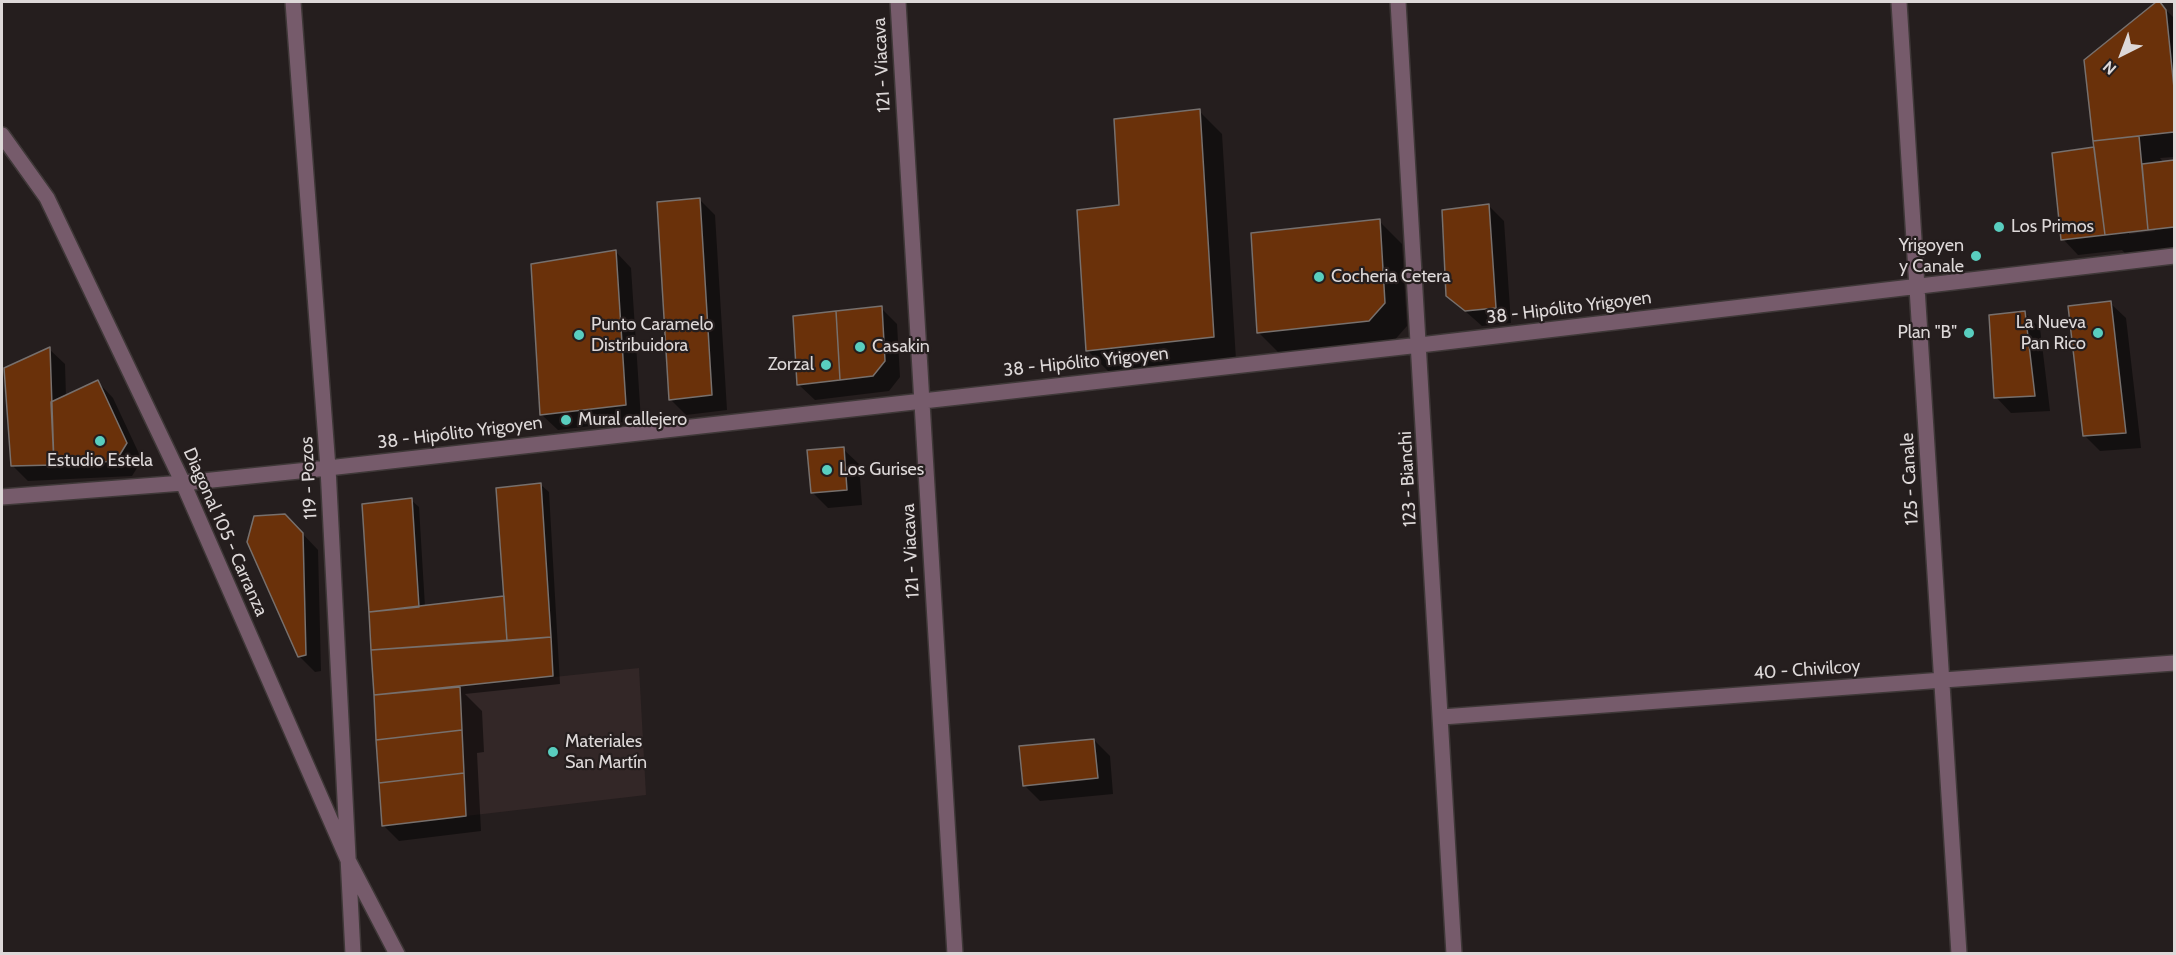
<!DOCTYPE html>
<html>
<head>
<meta charset="utf-8">
<style>
  body { margin:0 }
  #map { position:relative; width:2176px; height:955px; overflow:hidden; background:#251e1e; font-family:Cabin,sans-serif }
  canvas { display:block }
  .frame { position:absolute; inset:0; border:3px solid #ddd8d8; pointer-events:none }
  .north { position:absolute; left:2092px; top:24px; width:60px; height:60px; -webkit-text-stroke:4px #251e1e; paint-order:stroke; rotate:222deg; font-size:16px; font-weight:700; line-height:24px; text-align:center; color:#ddd8d8 }
  .north::after { content:''; display:block; margin:auto; width:21px; height:27px; background:#ddd8d8; clip-path:polygon(50% 0,100% 100%,50% 72%,0 100%) }
</style>
</head>
<body>
<div id="map">
<canvas width="2176" height="955"></canvas>
<div class="frame"></div>
<div class="north">N</div>
</div>
<script>
const context = document.querySelector('canvas').getContext('2d');
context.lineJoin = 'round';
function fillPath(path, color) { context.fillStyle = color; context.fill(path, 'evenodd'); }
const poly = rows => new Path2D(rows.map(r => 'M' + r).join(''));
function trace(path, color, width, dash) { context.strokeStyle = color; context.lineWidth = width; context.lineCap = dash ? 'butt' : 'round'; context.setLineDash(dash || []); context.stroke(path); }
function drawText(font, color, halo, rows, align = 'center') {
  context.font = font + ' Cabin,sans-serif'; context.lineWidth = 4.5; context.setLineDash([]); context.textBaseline = 'middle'; context.strokeStyle = halo; context.fillStyle = color; for (const [text, x, y, turn = 0] of rows) {
    context.save(); context.translate(x, y); context.rotate((+turn || 0) * Math.PI / 180); context.textAlign = isNaN(turn) ? turn : align; if (halo) context.strokeText(text, 0, 0); context.fillText(text, 0, 0); context.restore();
  }
}
const built = poly([
  [639,668,646,795,466,816,460,687]
]);
const shadow = poly([
  [2158,2,2174,18,2174,157,2160,158,2164,163,2174,161,2174,259,2135,264,2122,250,2078,255,2063,239,2096,148,2086,60],
  [2155,228,2155,231,2129,234,2129,231],
  [1199,111,1222,134,1236,360,1111,374,1088,351,1121,207],
  [699,199,715,215,727,410,686,415,670,399],
  [1489,206,1504,221,1511,323,1482,326,1447,295],
  [1379,221,1402,244,1407,326,1392,343,1282,356,1259,333],
  [616,252,631,268,641,420,558,430,542,415],
  [2110,303,2126,318,2141,448,2100,451,2084,435],
  [881,308,897,324,900,377,889,391,815,400,799,385],
  [2025,313,2040,328,2050,411,2011,413,1996,397],
  [49,349,65,364,66,397,98,382,113,398,142,460,132,476,28,481,13,466],
  [843,449,859,464,862,505,828,508,812,492],
  [541,485,549,492,560,684,465,694,482,711,484,752,477,753,481,831,399,841,383,825,373,649,411,500,419,507,425,607,503,598],
  [301,532,318,550,321,671,315,672,299,656],
  [1094,740,1110,756,1113,794,1040,801,1024,785]
]);
const building = poly([
  [2156,2,2160,2,2166,10,2174,88,2174,132,2093,141,2084,60,2156,2],
  [1200,109,1214,337,1086,351,1077,210,1119,205,1114,119,1200,109],
  [2139,136,2148,230,2105,235,2093,141,2139,136],
  [2094,147,2105,235,2061,240,2052,153,2094,147],
  [2174,160,2174,227,2148,230,2142,164,2174,160],
  [700,198,712,395,669,400,657,202,700,198],
  [1489,204,1496,308,1465,311,1446,296,1442,210,1489,204],
  [1380,219,1385,303,1369,321,1257,333,1251,233,1380,219],
  [616,250,626,405,540,415,531,264,616,250],
  [2111,301,2126,433,2083,436,2068,306,2111,301],
  [882,306,885,361,873,376,840,380,836,311,882,306],
  [836,311,840,380,797,385,793,316,836,311],
  [2025,311,2035,396,1994,398,1989,315,2025,311],
  [50,347,54,465,11,466,4,368,50,347],
  [98,380,127,443,116,461,54,465,51,402,98,380],
  [844,447,847,490,811,493,807,450,844,447],
  [541,483,551,637,507,641,496,488,541,483],
  [412,498,419,607,369,612,362,504,412,498],
  [285,514,303,533,306,655,298,657,247,542,254,516,285,514],
  [504,596,507,641,371,650,369,612,504,596],
  [551,637,553,676,374,695,371,650,551,637],
  [460,687,462,730,376,740,374,695,460,687],
  [462,730,464,773,379,783,376,740,462,730],
  [1094,739,1098,778,1023,786,1019,746,1094,739],
  [464,773,466,816,382,826,379,783,464,773]
]);
const minor = poly([
  [293,2,328,468,353,954],
  [898,2,955,954],
  [1398,2,1454,954],
  [1899,2,1959,954],
  [2,135,47,198,183,483,348,860,397,954],
  [2,497,183,483,328,468,1420,345,2174,256],
  [1442,717,2174,663]
]);
const markers = [
  [1999,227,6,"#59cebf"],
  [1976,256,6,"#59cebf"],
  [1319,277,6,"#59cebf"],
  [1969,333,6,"#59cebf"],
  [2098,333,6,"#59cebf"],
  [579,335,6,"#59cebf"],
  [860,347,6,"#59cebf"],
  [826,365,6,"#59cebf"],
  [566,420,6,"#59cebf"],
  [100,441,6,"#59cebf"],
  [827,470,6,"#59cebf"],
  [553,752,6,"#59cebf"]
];
const streetNames = [
  ["121 - Viacava",882,65,-93],
  ["38 - Hipólito Yrigoyen",1569,308,-7],
  ["38 - Hipólito Yrigoyen",1086,362,-6],
  ["38 - Hipólito Yrigoyen",460,433,-7],
  ["119 - Pozos",309,478,-93],
  ["123 - Bianchi",1408,479,-93],
  ["125 - Canale",1910,479,-93],
  ["Diagonal 105 - Carranza",225,532,66],
  ["121 - Viacava",911,551,-93],
  ["40 - Chivilcoy",1807,670,-4]
];
const poiNames = [
  ["Los Primos",2011,227],
  ["Yrigoyen",1964,246,"right"],
  ["y Canale",1964,267,"right"],
  ["Cocheria Cetera",1331,277],
  ["La Nueva",2086,323,"right"],
  ["Pan Rico",2086,344,"right"],
  ["Punto Caramelo",591,325],
  ["Distribuidora",591,346],
  ["Plan \"B\"",1957,333,"right"],
  ["Casakin",872,347],
  ["Zorzal",814,365,"right"],
  ["Mural callejero",578,420],
  ["Estudio Estela",100,461,"center"],
  ["Los Gurises",839,470],
  ["Materiales",565,742],
  ["San Martín",565,763]
];
fillPath(built, '#332727');
fillPath(shadow, '#0007');
fillPath(building, '#6a310a');
trace(building, '#77706d', 1.5);
trace(minor, '#3f3838', 18);
trace(minor, '#765b6b', 15);
for (const [x, y, r, color] of markers) { const dot = new Path2D(); dot.arc(x, y, r, 0, 2 * Math.PI); context.fillStyle = color; context.fill(dot); trace(dot, '#251e1e', 2); }
drawText('18px', '#ddd8d8', '#251e1e', streetNames);
drawText('18px', '#ddd8d8', '#251e1e', poiNames, 'left');
</script>
</body>
</html>
